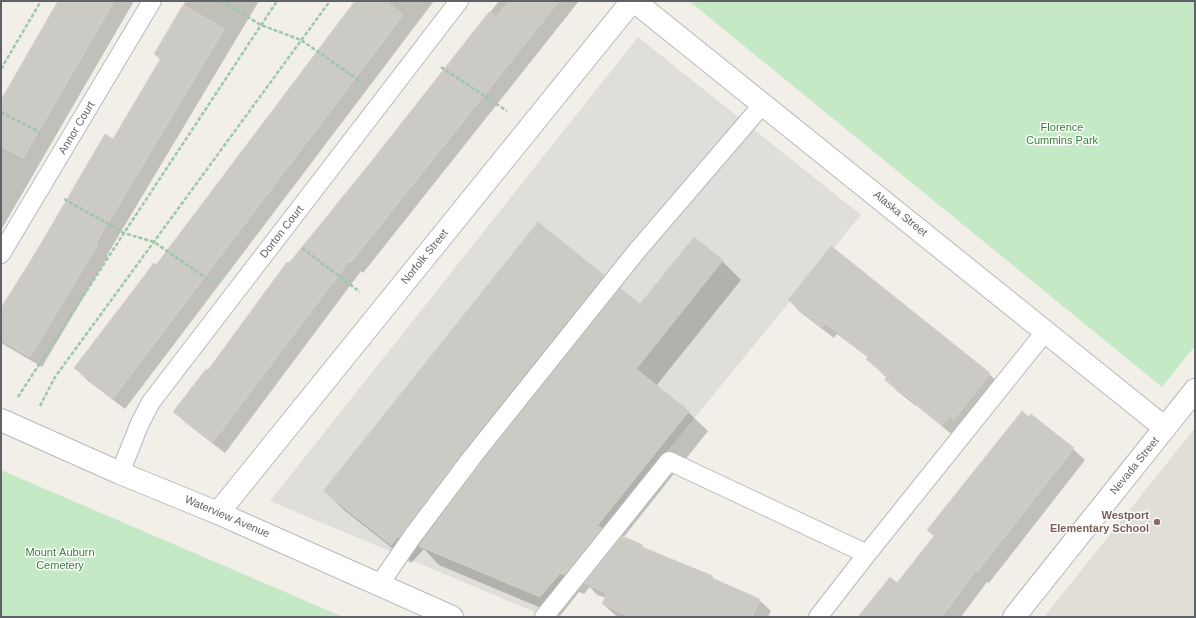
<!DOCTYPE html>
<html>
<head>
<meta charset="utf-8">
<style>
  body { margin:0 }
  #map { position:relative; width:1196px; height:618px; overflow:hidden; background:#f1efe8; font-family:Arial,sans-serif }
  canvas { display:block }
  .frame { position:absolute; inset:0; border:2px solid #5f6368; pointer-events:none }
</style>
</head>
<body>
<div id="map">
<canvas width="1196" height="618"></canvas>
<div class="frame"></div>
</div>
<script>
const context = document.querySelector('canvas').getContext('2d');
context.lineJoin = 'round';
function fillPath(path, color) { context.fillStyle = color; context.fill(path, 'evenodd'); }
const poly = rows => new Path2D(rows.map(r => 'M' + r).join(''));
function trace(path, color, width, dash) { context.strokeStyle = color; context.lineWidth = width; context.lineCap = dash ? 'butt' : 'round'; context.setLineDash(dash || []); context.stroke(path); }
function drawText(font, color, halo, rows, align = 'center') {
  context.font = font + ' Arial,sans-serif'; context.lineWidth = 3; context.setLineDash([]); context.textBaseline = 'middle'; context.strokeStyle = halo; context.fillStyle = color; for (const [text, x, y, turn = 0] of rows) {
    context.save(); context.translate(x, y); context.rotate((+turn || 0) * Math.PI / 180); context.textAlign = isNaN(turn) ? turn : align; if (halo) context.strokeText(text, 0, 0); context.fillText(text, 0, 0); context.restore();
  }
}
const industrial = poly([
  [638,37,861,215,535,612,270,501]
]);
const education = poly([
  [1195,428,1195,617,1044,617]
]);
const green = poly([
  [689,1,1195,1,1195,346,1162,387],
  [1,470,343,617,1,617]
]);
const shadow = poly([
  [59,1,134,1,1,230,1,100],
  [186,1,259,1,107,255,108,256,42,367,1,343,1,312,113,140,161,60,155,54],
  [356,1,434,1,125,409,87,380,75,368,156,266],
  [499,1,579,1,363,273,361,271,225,453,186,423,174,412,208,371,289,265],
  [538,223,603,276,619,292,641,306,722,261,741,280,656,386,688,412,708,431,623,538,642,546,646,550,712,577,715,580,759,600,771,611,768,617,619,617,615,615,603,604,606,598,597,595,590,587,584,594,579,592,560,616,439,565,424,549,411,563,344,510,324,491],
  [832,248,989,374,1001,385,954,436,916,405,916,406,897,391,886,379,887,378,867,359,868,357,837,334,834,338,800,312,789,300],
  [1073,449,1085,460,989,583,987,582,961,617,860,617,898,584]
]);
const building = poly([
  [58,1,114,1,23,158,1,146,1,100,58,1],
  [355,1,386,1,403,15,113,398,74,368,154,263,156,265,355,1],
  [509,1,559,1,351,262,349,261,213,442,173,412,206,369,208,370,287,262,289,263,367,167,489,12,496,17,509,1],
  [183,5,224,29,96,243,98,244,30,357,1,340,1,308,39,247,105,134,113,139,161,58,154,54,183,5],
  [538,222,604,275,465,449,399,537,397,537,391,545,323,491,538,222],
  [694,237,723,260,636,369,689,411,597,526,602,528,564,575,560,573,540,597,419,546,481,462,620,288,640,304,694,237],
  [831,246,990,373,982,383,983,383,954,419,950,416,942,425,904,394,904,395,885,380,887,376,866,359,869,356,825,323,822,327,788,300,831,246],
  [1022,411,1029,417,1031,414,1074,448,977,572,975,571,942,617,858,617,890,577,897,583,934,536,927,530,1022,411],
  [622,536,643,545,642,547,713,576,712,578,760,599,752,617,631,617,602,604,607,593,584,583,622,536]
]);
const path = poly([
  [221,1,261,25,301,40,363,83],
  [441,67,507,111],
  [1,69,41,1],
  [1,112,43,134],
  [64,199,124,233,154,242,212,282],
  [302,248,360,292],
  [18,397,124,233,277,1],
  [40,406,55,377,330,1]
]);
const lane = poly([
  [1,254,152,1],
  [120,473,140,423,151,402,459,1],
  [379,585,412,537,473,456,636,252,763,104],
  [544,617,669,461,867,554],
  [818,617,867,554,1045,332]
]);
const street = poly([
  [634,1,1165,428],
  [218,513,632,1],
  [1014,617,1195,390]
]);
const secondary = poly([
  [1,420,120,473,218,513,452,617]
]);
const markers = [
  [1157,522,4,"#8d6e63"]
];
const streetNames = [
  ["Annor Court",77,128,-59],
  ["Alaska Street",900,214,39],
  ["Dorton Court",282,232,-52],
  ["Norfolk Street",425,257,-51],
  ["Nevada Street",1135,466,-51],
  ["Waterview Avenue",227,517,23]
];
const parkNames = [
  ["Florence",1062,128],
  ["Cummins Park",1062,141],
  ["Mount Auburn",60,553],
  ["Cemetery",60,566]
];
const educationNames = [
  ["Westport",1149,516],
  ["Elementary School",1149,529]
];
fillPath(industrial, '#e0deda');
fillPath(education, '#e1ded6');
fillPath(green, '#c5e8c5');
fillPath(shadow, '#0003');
fillPath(building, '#cccac5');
trace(building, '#d6d1c6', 1);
trace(lane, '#b5b8bc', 20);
trace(street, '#b5b8bc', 24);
trace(secondary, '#b6babf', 24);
trace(path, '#9cc7a9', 2.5, [4, 2]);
trace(lane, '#fff', 18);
trace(street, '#fff', 22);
trace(secondary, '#fff', 22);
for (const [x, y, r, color] of markers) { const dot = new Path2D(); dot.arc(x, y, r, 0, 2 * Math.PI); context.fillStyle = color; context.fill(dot); trace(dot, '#fff', 1.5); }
drawText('11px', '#5f6368', '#fff', streetNames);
drawText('11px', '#348238', '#fff', parkNames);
drawText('bold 11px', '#785e54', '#fff', educationNames, 'right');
</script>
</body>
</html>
